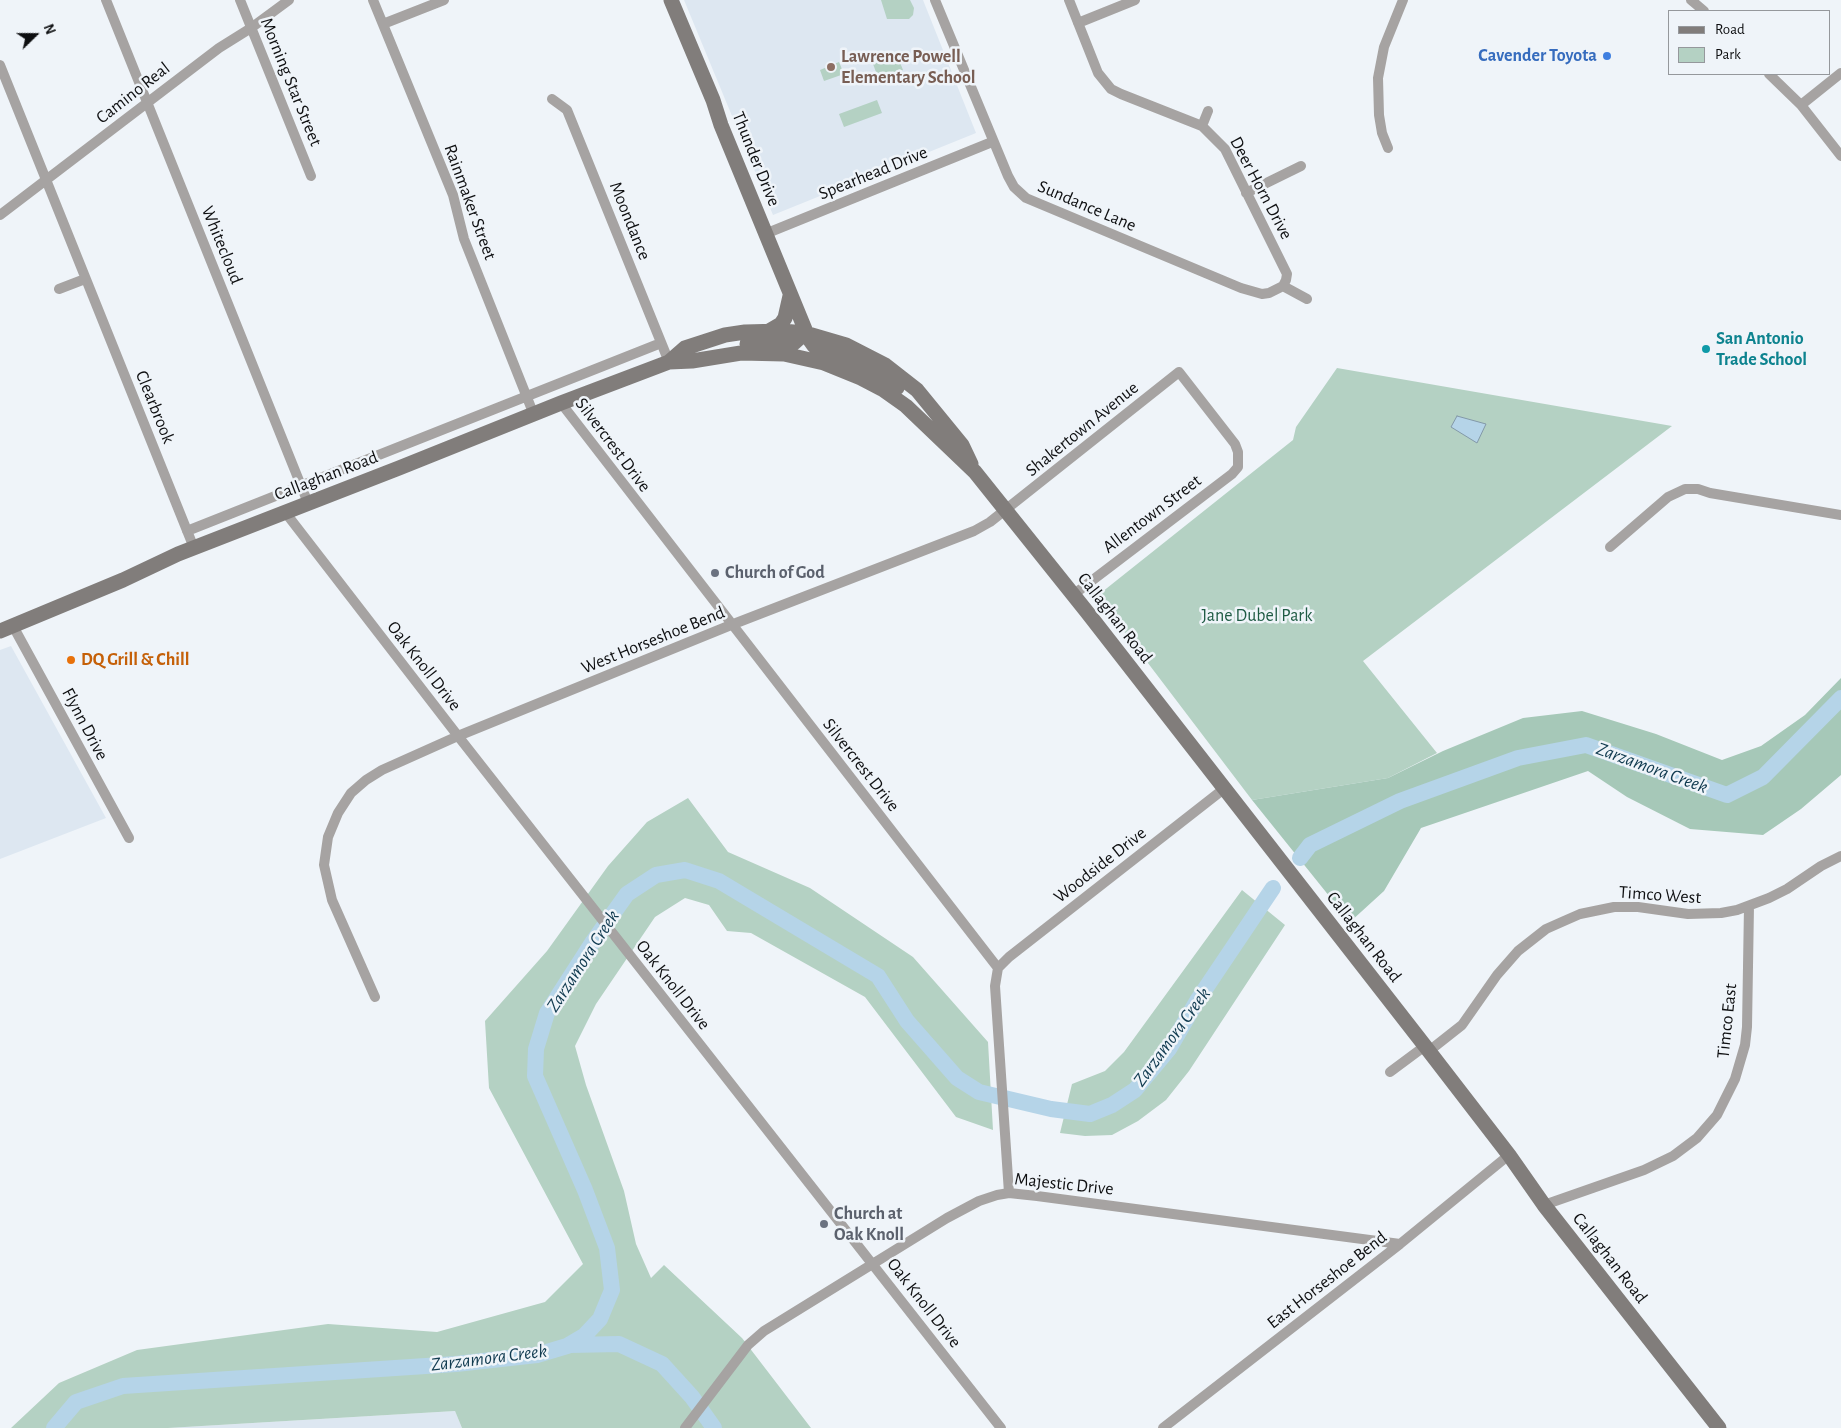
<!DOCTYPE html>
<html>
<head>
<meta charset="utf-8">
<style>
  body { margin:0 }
  #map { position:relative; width:1841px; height:1428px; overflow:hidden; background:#eff4f9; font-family:"Alegreya Sans",sans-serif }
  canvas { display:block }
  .legend { position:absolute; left:1668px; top:10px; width:162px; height:65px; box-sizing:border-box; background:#eff4f9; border:1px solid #95989c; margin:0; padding:6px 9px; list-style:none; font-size:15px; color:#0e0f11 }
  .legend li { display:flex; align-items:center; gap:10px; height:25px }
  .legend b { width:25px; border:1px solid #95989c }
  .north { position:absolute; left:10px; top:10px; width:50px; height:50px; -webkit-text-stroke:4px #eff4f9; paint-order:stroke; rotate:68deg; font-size:14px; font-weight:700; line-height:20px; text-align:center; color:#0e0f11 }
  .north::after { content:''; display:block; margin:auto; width:18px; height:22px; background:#0e0f11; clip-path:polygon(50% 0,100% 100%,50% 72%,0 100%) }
</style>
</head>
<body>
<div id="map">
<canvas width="1841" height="1428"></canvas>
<ul class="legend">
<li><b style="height:6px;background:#817d7b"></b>Road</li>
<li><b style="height:14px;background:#b4d1c3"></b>Park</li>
</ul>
<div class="north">N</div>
</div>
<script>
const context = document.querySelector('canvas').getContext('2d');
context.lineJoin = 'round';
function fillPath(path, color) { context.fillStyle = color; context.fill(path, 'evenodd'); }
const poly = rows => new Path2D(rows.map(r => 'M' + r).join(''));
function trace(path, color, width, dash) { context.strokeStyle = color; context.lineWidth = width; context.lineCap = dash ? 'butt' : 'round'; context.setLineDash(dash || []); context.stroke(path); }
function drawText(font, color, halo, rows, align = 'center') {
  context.font = font + ' "Alegreya Sans",sans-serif'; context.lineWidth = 5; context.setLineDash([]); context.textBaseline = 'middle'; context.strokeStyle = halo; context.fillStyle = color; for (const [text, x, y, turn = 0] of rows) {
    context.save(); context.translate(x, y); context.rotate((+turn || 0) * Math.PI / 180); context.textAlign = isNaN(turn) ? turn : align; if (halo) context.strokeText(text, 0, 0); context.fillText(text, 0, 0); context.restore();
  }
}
const built = poly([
  [684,0,923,0,976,133,773,215],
  [11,646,106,818,0,859,0,650],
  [455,1411,462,1428,168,1428]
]);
const green = poly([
  [881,0,910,0,914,8,913,15,909,19,887,19],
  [897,55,903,70,879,80,873,64],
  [839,62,844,74,824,81,820,70],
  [877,100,882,113,844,127,839,114],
  [1337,368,1672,426,1363,661,1437,753,1388,778,1252,800,1097,596,1293,440,1296,427],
  [688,798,728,852,810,888,913,957,988,1042,993,1130,956,1117,865,997,751,933,727,931,709,905,685,898,655,917,596,1004,575,1046,586,1085,624,1191,636,1244,651,1278,664,1265,742,1338,811,1428,462,1428,455,1411,168,1428,11,1428,59,1383,137,1350,328,1324,437,1332,545,1302,583,1264,489,1088,485,1021,547,951,608,866,647,822],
  [1242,890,1285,925,1189,1071,1166,1100,1138,1121,1112,1135,1085,1136,1060,1133,1072,1084,1105,1071,1124,1052]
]);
const forest = poly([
  [1841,678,1841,775,1801,809,1763,835,1690,829,1627,797,1588,771,1421,828,1384,891,1350,922,1252,800,1388,778,1443,751,1523,718,1582,711,1656,734,1722,760,1761,746,1805,715]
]);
const water = poly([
  [1457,416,1486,424,1477,443,1451,427,1457,416]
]);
const river = poly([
  [1300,858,1310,845,1400,801,1518,758,1586,745,1727,795,1763,777,1841,698],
  [570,1345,619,1344,662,1364,692,1397,714,1428],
  [54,1428,76,1402,123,1386,456,1364,537,1355,567,1346,584,1336,600,1319,612,1290,607,1248,585,1190,535,1076,536,1049,547,1013,592,943,627,894,656,875,685,870,719,881,878,976,907,1021,957,1078,979,1092,1051,1109,1090,1114,1112,1105,1135,1090,1169,1049,1197,1001,1273,888]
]);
const street = poly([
  [106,0,308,503],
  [240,0,311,176],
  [373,0,453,195,464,239,534,415],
  [935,0,1008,176,1014,187,1026,198,1241,288,1262,294,1269,293,1283,286,1286,280,1287,274,1225,149,1202,126,1121,94,1111,89,1098,73,1069,0],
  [1691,0,1704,11],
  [1078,23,1135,0],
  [383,24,444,0],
  [0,65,194,548],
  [1769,74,1801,105,1841,156],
  [552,99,567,110,669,362],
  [1801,105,1841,73],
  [1202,126,1208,111],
  [1388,148,1382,133,1379,115,1378,78,1384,47,1403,0],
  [1246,193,1301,166],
  [0,215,219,48,251,28,289,0],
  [765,234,992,142],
  [1283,286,1307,299],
  [59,289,85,279],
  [561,403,998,968,995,986,1009,1193],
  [285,512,458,736,1001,1428],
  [187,531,661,343],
  [1610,547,1668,497,1685,489,1698,489,1710,493,1841,515],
  [13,626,129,838],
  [998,968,1009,957,1225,788],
  [375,997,332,900,324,865,328,837,338,813,351,793,366,780,382,770,458,736,731,625,974,531,990,522,1179,372,1235,444,1238,452,1238,467,1232,474,1073,595],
  [1429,1051,1462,1025,1497,975,1518,951,1546,929,1564,921,1580,914,1614,907,1638,907,1688,914,1721,913,1737,910,1769,898,1787,889,1821,866,1841,856],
  [1390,1072,1425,1046],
  [1544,1205,1644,1170,1673,1156,1697,1138,1717,1115,1735,1079,1745,1045,1747,1027,1749,906],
  [685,1428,748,1345,764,1331,947,1218,979,1201,997,1195,1009,1193,1037,1196,1400,1244],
  [1163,1428,1400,1244,1509,1155]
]);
const secondary = poly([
  [671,0,713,100,721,125,809,339,814,346,865,367,897,388],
  [769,331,781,324,785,318,790,296],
  [747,344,794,343,805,333],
  [669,362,685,348,725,335,745,332,782,331,805,333,846,345,885,365,917,390,962,445,971,464],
  [0,631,123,580,178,554,399,468,561,403,669,362,692,361,741,353,784,354,824,363,861,378,882,389,906,406,975,472,1087,612,1425,1046,1509,1155,1544,1205,1719,1428]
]);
const markers = [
  [1607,56,5,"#3f7fe0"],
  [831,67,5,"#8d6e63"],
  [1706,349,5,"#0f9aa8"],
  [715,573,5,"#6b7280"],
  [71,660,5,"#e8710a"],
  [824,1224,5,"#6b7280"]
];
const shopNames = [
  ["Cavender Toyota",1597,56]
];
const educationNames = [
  ["Lawrence Powell",841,57],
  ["Elementary School",841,78]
];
const streetNames = [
  ["Morning Star Street",291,82,68],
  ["Camino Real",133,93,-38],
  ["Thunder Drive",756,159,68],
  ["Spearhead Drive",873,173,-22],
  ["Deer Horn Drive",1261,188,62],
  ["Rainmaker Street",470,202,70],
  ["Sundance Lane",1087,206,23],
  ["Moondance",630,221,68],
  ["Whitecloud",222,245,68],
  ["Clearbrook",155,407,68],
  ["Shakertown Avenue",1082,429,-39],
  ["Silvercrest Drive",613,445,53],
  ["Callaghan Road",326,476,-21],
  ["Allentown Street",1152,514,-37],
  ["Callaghan Road",1115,618,52],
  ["West Horseshoe Bend",653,640,-22],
  ["Oak Knoll Drive",424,666,52],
  ["Flynn Drive",85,724,62],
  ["Silvercrest Drive",861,765,52],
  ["Woodside Drive",1100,865,-38],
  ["Timco West",1660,895,4],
  ["Callaghan Road",1364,937,52],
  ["Oak Knoll Drive",673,985,52],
  ["Timco East",1727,1021,-84],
  ["Majestic Drive",1064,1184,6],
  ["Callaghan Road",1610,1258,52],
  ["East Horseshoe Bend",1327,1280,-38],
  ["Oak Knoll Drive",924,1303,52]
];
const cultureNames = [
  ["San Antonio",1716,339],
  ["Trade School",1716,360]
];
const worshipNames = [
  ["Church of God",725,573],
  ["Church at",834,1214],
  ["Oak Knoll",834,1235]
];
const parkNames = [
  ["Jane Dubel Park",1257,616]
];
const foodNames = [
  ["DQ Grill & Chill",81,660]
];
const waterNames = [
  ["Zarzamora Creek",1652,768,20],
  ["Zarzamora Creek",583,961,-57],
  ["Zarzamora Creek",1172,1037,-54],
  ["Zarzamora Creek",489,1358,-7]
];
fillPath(built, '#dde7f1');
fillPath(green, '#b4d1c3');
fillPath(forest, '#a6c8b8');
fillPath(water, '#b5d4e8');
trace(water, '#8399a8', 1);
trace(river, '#b5d4e8', 16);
trace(street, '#a6a3a2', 10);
trace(secondary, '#817d7b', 15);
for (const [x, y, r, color] of markers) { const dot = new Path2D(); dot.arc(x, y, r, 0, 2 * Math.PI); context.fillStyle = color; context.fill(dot); trace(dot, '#eff4f9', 2); }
drawText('bold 18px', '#366cbe', '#eff4f9', shopNames, 'right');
drawText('bold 18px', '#785e54', '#eff4f9', educationNames, 'left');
drawText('18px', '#0e0f11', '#eff4f9', streetNames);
drawText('bold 18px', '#0d838f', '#eff4f9', cultureNames, 'left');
drawText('bold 18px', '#5b616d', '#eff4f9', worshipNames, 'left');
drawText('18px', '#1f5b44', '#eff4f9', parkNames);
drawText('bold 18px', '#c56008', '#eff4f9', foodNames, 'left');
drawText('italic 19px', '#113b50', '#eff4f9', waterNames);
</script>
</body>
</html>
